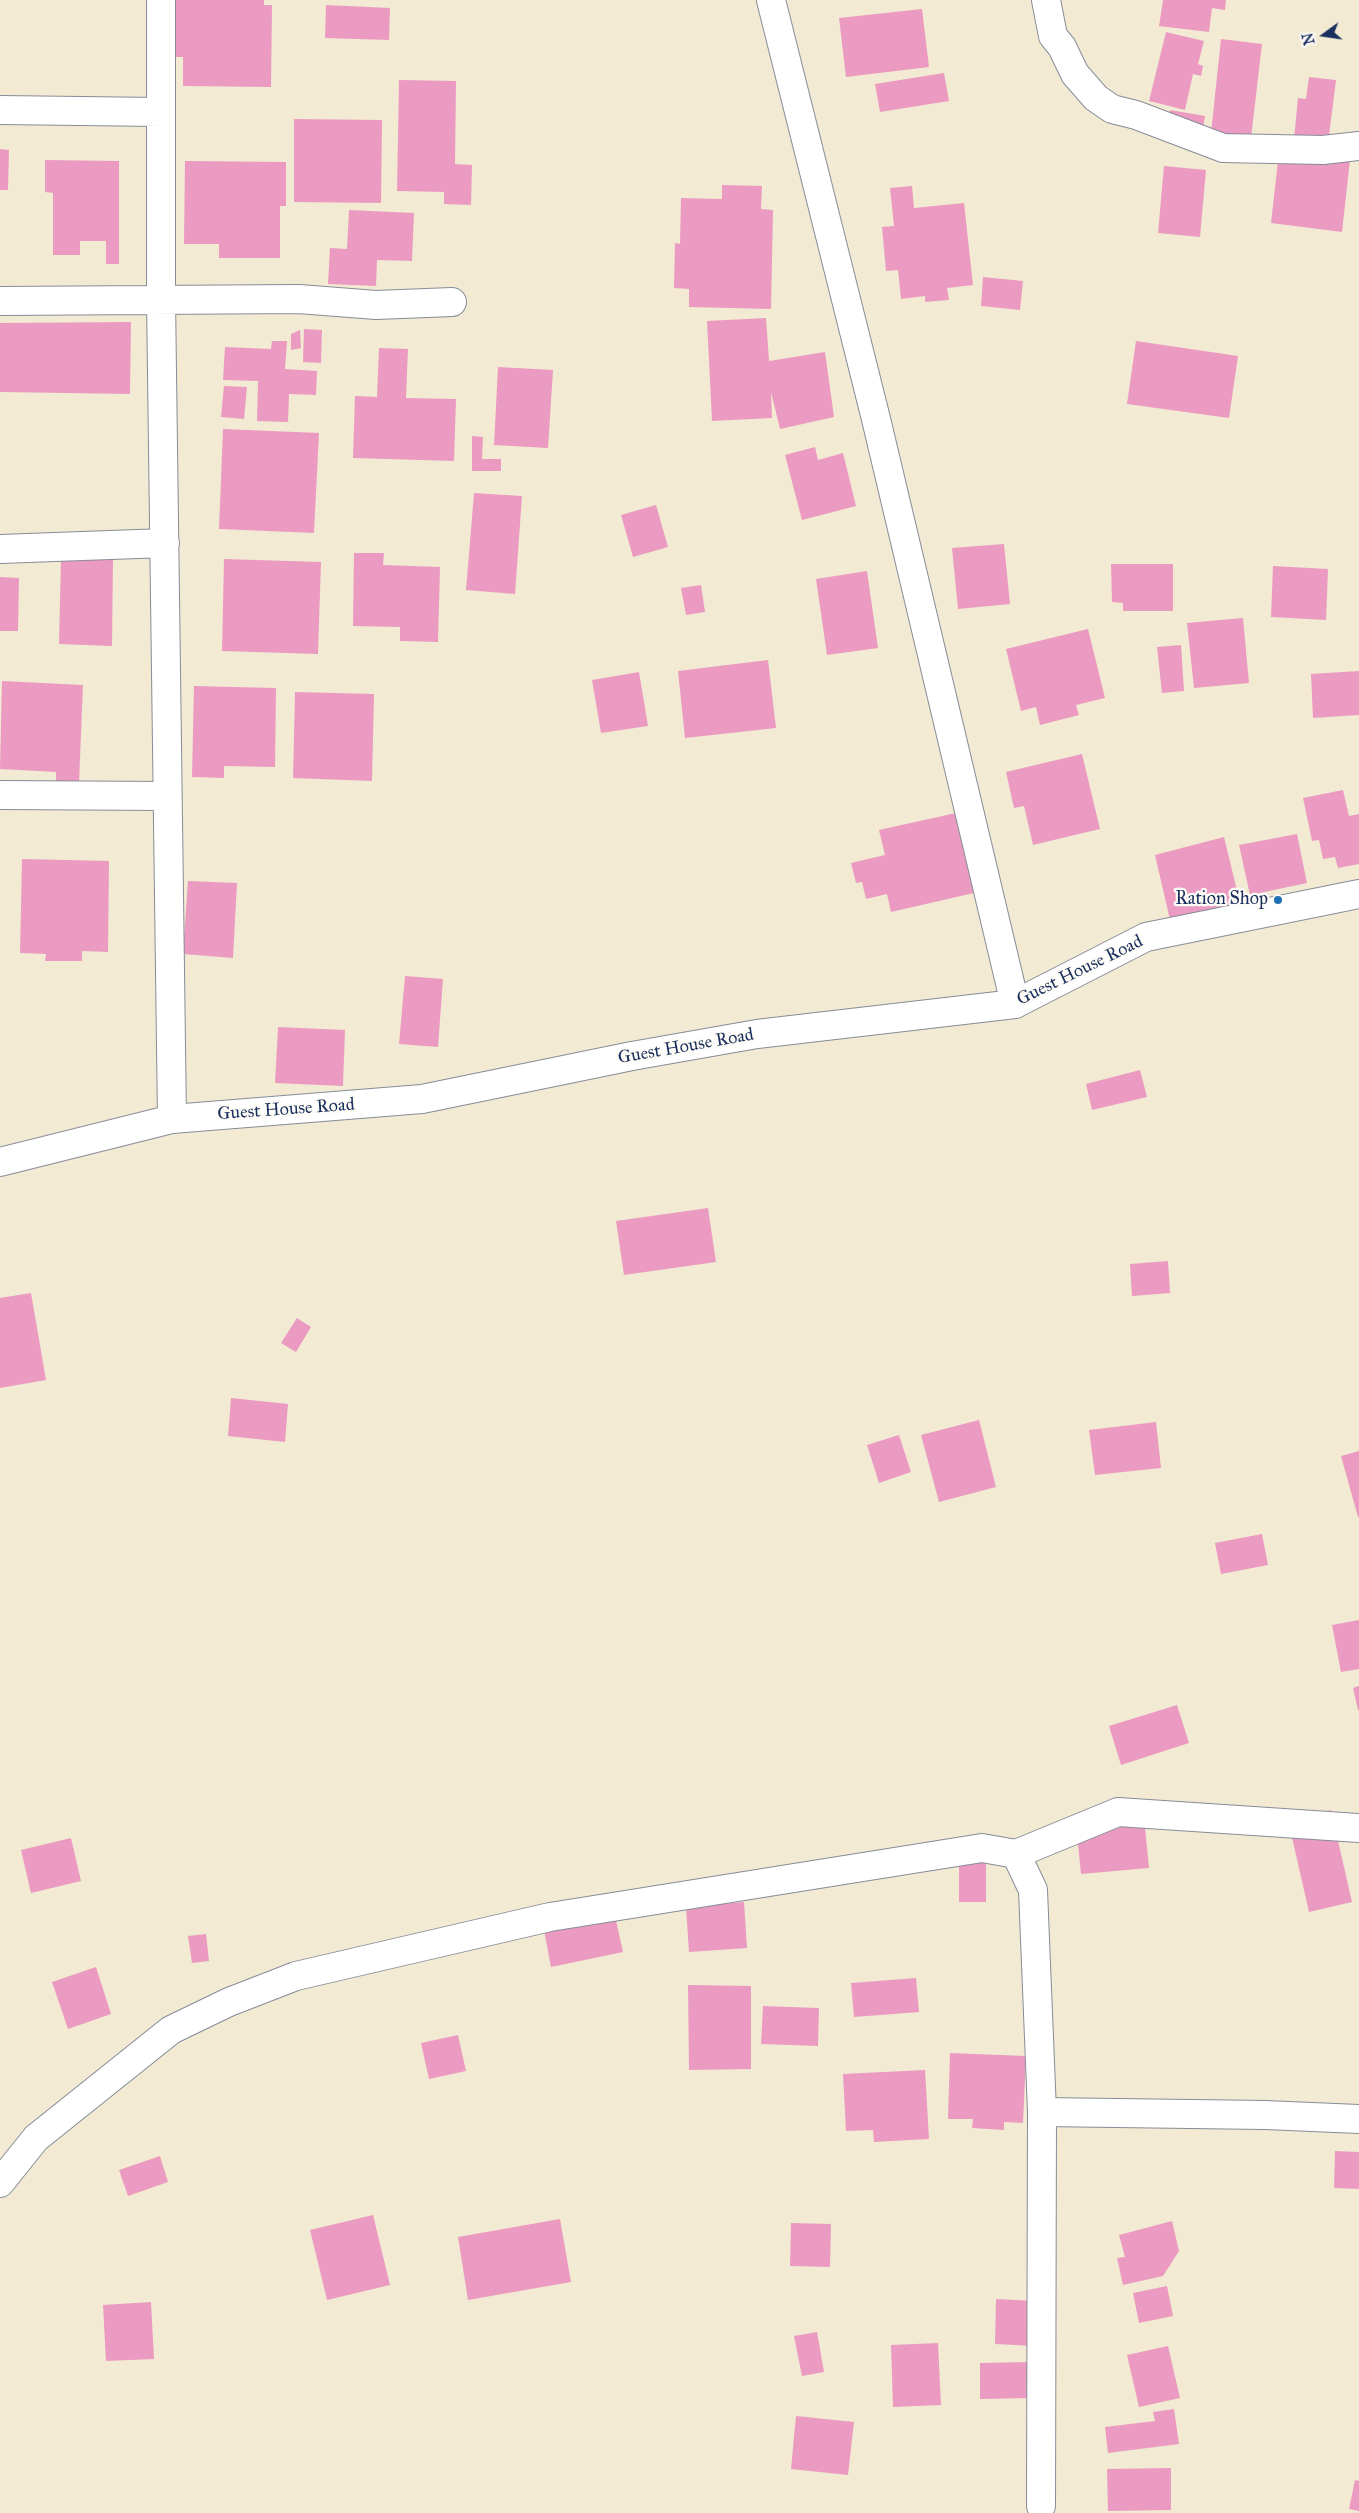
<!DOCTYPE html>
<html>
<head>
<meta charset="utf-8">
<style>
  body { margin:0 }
  #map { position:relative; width:1359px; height:2513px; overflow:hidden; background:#f2ead2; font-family:"IM FELL Great Primer",serif }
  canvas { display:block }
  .north { position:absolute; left:1299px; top:10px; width:50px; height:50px; -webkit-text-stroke:4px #fdfcf7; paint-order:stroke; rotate:256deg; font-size:14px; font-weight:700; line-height:20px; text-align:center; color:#1b2f5e }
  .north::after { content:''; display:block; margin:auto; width:18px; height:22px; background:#1b2f5e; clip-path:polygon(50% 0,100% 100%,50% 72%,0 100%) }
</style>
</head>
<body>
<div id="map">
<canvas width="1359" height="2513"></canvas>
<div class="north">N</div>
</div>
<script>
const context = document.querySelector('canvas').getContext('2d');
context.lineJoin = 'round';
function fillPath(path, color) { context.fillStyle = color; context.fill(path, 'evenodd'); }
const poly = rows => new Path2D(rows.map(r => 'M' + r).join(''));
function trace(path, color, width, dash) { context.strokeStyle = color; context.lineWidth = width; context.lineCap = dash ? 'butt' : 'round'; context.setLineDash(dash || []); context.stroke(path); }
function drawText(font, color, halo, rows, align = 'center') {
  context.font = font + ' "IM FELL Great Primer",serif'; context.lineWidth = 4.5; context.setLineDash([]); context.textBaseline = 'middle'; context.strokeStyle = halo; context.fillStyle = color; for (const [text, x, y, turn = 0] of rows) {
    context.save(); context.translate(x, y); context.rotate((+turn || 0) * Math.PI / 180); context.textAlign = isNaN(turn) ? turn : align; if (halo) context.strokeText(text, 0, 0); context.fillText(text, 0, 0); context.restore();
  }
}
const building = poly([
  [176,0,264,0,264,5,272,5,271,87,183,86,183,57,175,57],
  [1163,0,1226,0,1225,10,1212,8,1209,32,1159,26],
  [326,5,390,8,389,40,325,38],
  [922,9,929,67,846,77,839,18],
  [1166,32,1204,41,1198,64,1203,66,1201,76,1193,74,1185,110,1149,101],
  [1221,39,1262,44,1251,138,1211,133],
  [944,73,949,101,880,112,875,84],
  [1309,77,1336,80,1328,144,1294,139,1298,98,1306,99],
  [399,80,456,81,455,164,472,165,471,205,444,204,444,192,397,191],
  [1170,110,1205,116,1203,129,1168,122],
  [294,119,382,120,381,203,294,202],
  [0,149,9,150,8,190,0,190],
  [1279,152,1350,160,1342,232,1271,223],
  [45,160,119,161,119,264,106,264,106,241,80,241,80,255,53,255,53,193,45,192],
  [185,161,286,162,286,206,280,206,280,258,219,258,219,244,184,244],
  [1164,166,1206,170,1200,237,1158,233],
  [722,185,762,186,761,209,773,210,771,309,689,307,689,289,674,288,675,243,680,244,681,198,722,199],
  [912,186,914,208,964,203,973,285,947,288,949,300,925,302,925,296,901,299,898,270,886,271,882,227,894,226,890,188],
  [349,210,414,213,412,261,377,260,376,286,328,284,330,248,347,249],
  [983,277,1023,281,1020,310,981,306],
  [766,318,769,361,825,352,834,417,780,429,771,392,772,418,712,421,707,321],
  [131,322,130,394,0,392,0,323],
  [304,329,322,330,321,363,303,362],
  [300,330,301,348,291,350,291,334],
  [272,341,287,341,285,369,317,371,316,395,289,394,288,422,257,421,258,381,223,380,225,347,271,349],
  [1136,341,1238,356,1229,418,1127,404],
  [379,348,408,349,406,398,456,399,454,461,353,458,355,396,377,397],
  [498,367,553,370,548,448,494,445],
  [224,386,247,387,244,419,221,417],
  [223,429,319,433,314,533,219,529],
  [472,436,483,437,482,459,501,459,501,471,472,471],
  [815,447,818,460,843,453,856,506,802,520,785,455],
  [474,493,522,496,515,594,466,590],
  [656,505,668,547,633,557,621,515],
  [1004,544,1010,604,958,609,952,548],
  [354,553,384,553,383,565,440,567,438,642,400,641,400,627,353,626],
  [61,558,113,559,112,646,59,644],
  [224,559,321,562,318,654,222,651],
  [1111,564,1173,564,1173,611,1123,611,1123,603,1112,602],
  [1273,566,1328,569,1326,620,1271,617],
  [867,571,878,648,827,655,816,579],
  [0,577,19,578,18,631,0,631],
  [701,585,705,612,686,615,681,588],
  [1243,618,1249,683,1194,688,1187,623],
  [1088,629,1105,698,1076,705,1079,715,1040,725,1036,707,1021,711,1006,649],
  [1181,645,1184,691,1162,693,1157,647],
  [768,660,776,728,685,738,678,671],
  [1359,671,1359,715,1313,718,1311,674],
  [639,672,648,726,601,733,592,680],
  [2,681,83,685,79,783,56,782,56,772,0,769],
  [194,686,276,688,275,767,224,766,224,778,192,777],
  [295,692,374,694,372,781,293,778],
  [1082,754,1100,829,1033,845,1024,806,1014,808,1006,772],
  [1343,790,1349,816,1359,814,1359,864,1338,868,1335,857,1323,859,1319,840,1312,841,1303,798],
  [956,813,974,893,891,912,887,894,866,899,862,882,856,883,851,863,885,855,879,830],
  [1297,834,1307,883,1250,895,1239,845],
  [1224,837,1241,907,1171,924,1155,855],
  [22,859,109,861,108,952,82,951,82,961,45,961,46,954,20,953],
  [188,881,237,883,233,958,183,954],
  [405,976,443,979,438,1047,399,1044],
  [278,1027,345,1030,343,1086,275,1083],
  [1140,1070,1147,1097,1092,1110,1086,1084],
  [708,1208,716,1262,624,1275,616,1221],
  [1168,1261,1170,1293,1132,1296,1130,1264],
  [31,1293,46,1380,0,1388,0,1298],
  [297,1318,311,1327,296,1352,281,1343],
  [231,1398,288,1404,285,1442,228,1436],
  [979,1420,996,1487,939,1502,921,1435],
  [1156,1422,1161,1468,1095,1475,1089,1430],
  [899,1435,911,1472,879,1483,867,1445],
  [1359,1451,1359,1517,1358,1517,1341,1456],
  [1262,1534,1268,1565,1221,1574,1215,1543],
  [1359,1620,1359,1669,1341,1672,1332,1625],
  [1359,1686,1359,1710,1358,1710,1353,1688],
  [1177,1705,1189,1743,1121,1765,1109,1726],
  [1331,1810,1352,1902,1309,1912,1288,1820],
  [1144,1818,1149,1868,1081,1874,1076,1824],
  [71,1838,81,1881,31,1893,21,1850],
  [959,1860,986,1860,986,1902,959,1902],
  [744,1902,747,1948,689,1952,686,1907],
  [615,1916,623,1952,551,1967,544,1930],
  [206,1934,209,1961,192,1963,188,1936],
  [96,1967,111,2014,68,2029,52,1982],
  [916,1978,919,2012,854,2017,851,1983],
  [688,1985,751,1986,751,2069,689,2070],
  [763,2006,819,2008,818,2046,761,2044],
  [458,2035,466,2071,429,2079,421,2043],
  [950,2053,1026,2056,1023,2123,1004,2122,1004,2130,972,2128,973,2119,948,2119],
  [925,2070,929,2139,874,2142,873,2130,846,2131,843,2074],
  [1335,2151,1359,2152,1359,2189,1334,2188],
  [160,2156,168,2182,128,2196,119,2170],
  [373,2215,390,2285,327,2300,310,2230],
  [560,2219,571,2282,468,2300,458,2237],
  [1172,2221,1179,2251,1163,2276,1123,2285,1117,2258,1125,2257,1119,2235],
  [791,2223,831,2224,830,2267,790,2266],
  [1167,2286,1173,2316,1139,2323,1133,2293],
  [996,2299,1035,2301,1035,2346,995,2344],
  [151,2302,154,2359,106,2361,103,2305],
  [817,2332,824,2372,802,2376,794,2336],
  [938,2343,941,2405,893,2407,891,2345],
  [1168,2346,1180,2398,1139,2407,1127,2355],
  [1031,2362,1032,2398,980,2399,980,2363],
  [1174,2409,1179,2444,1108,2453,1105,2427,1155,2421,1153,2412],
  [796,2416,854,2422,848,2475,791,2469],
  [1171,2468,1171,2510,1108,2511,1107,2469],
  [1355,2480,1359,2481,1359,2511,1349,2509]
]);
const minor = poly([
  [161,0,161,298,172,1119],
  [771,0,876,419,1015,1004],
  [1046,0,1053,36,1062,47,1075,74,1096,98,1112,109,1136,115,1223,148,1323,150,1359,146],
  [0,110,160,112],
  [0,301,299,299,376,305,452,302],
  [0,549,165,543],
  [0,795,166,796],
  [1016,1854,1118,1812,1359,1828],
  [1042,2112,1265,2115,1359,2119],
  [0,2183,36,2138,171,2030,229,2002,296,1976,550,1917,982,1848,1016,1854,1033,1890,1042,2112,1041,2506]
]);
const major = poly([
  [0,1162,172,1119,422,1099,632,1056,757,1034,1015,1004,1146,937,1359,894]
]);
const markers = [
  [1278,900,5,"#1f6fb2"]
];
const poiNames = [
  ["Ration Shop",1268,900]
];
const streetNames = [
  ["Guest House Road",1080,971,-26],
  ["Guest House Road",686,1047,-10],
  ["Guest House Road",286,1110,-4]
];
fillPath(building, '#eb9bc1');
trace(minor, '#868c98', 30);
trace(major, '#868c98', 30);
trace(minor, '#fff', 28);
trace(major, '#fff', 28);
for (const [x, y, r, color] of markers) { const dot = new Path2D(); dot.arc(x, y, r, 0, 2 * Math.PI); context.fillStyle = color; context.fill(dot); trace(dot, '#fdfcf7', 2); }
drawText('18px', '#1b2f5e', '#fdfcf7', poiNames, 'right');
drawText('18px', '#1b2f5e', '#fdfcf7', streetNames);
</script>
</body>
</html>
